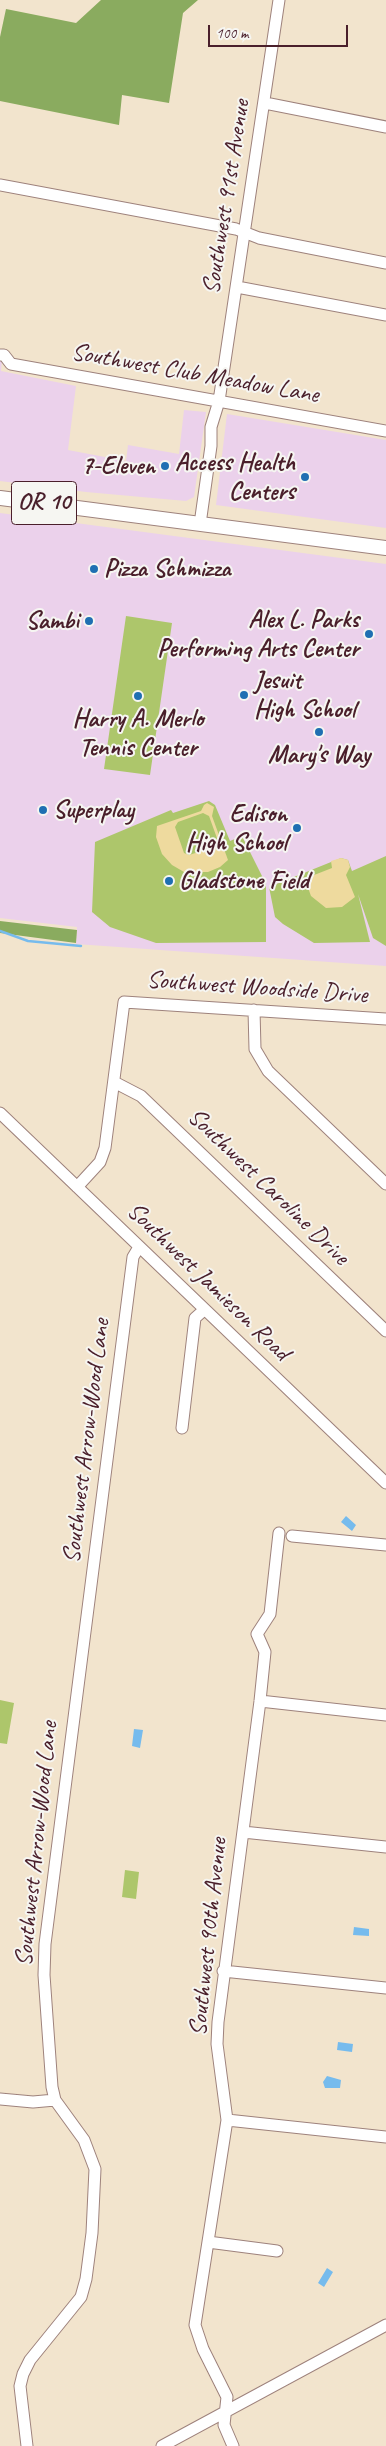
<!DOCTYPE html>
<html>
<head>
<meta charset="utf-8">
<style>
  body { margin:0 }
  #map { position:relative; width:386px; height:2446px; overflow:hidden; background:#f2e4cd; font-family:Caveat,sans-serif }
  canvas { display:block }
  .scale { position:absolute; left:208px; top:25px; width:140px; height:22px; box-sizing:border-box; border:2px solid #4a1f2b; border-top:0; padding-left:6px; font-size:15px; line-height:18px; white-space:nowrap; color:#4a1f2b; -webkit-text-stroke:4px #f6f6f2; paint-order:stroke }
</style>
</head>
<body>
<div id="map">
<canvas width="386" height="2446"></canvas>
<div class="scale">100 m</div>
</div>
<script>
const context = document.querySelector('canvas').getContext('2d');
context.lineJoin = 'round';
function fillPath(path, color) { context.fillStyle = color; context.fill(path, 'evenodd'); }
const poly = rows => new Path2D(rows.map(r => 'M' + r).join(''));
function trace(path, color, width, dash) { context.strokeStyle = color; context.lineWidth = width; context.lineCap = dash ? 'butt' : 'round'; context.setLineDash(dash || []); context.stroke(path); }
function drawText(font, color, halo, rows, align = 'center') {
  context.font = font + ' Caveat,sans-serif'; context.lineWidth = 4; context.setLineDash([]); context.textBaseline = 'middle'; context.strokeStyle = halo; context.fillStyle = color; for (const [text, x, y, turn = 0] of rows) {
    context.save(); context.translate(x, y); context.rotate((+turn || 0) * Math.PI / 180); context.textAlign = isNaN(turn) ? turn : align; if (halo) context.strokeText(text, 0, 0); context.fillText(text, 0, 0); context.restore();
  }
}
const built = poly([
  [0,360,2,360,1,371,76,386,68,450,126,461,128,445,179,454,184,410,206,412,194,497,186,501,86,492,0,481],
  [227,414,386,440,386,528,216,505],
  [0,513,386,564,386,966,76,944,77,927,0,918]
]);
const green = poly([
  [126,616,172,623,150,775,104,769],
  [209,801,215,805,230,841,242,836,266,884,266,942,156,943,110,927,92,912,95,842,171,810,173,813],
  [386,856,386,946,373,938,358,894,370,942,314,943,283,924,275,917,269,887,341,858,348,860,352,871],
  [0,1700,14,1703,7,1744,0,1743],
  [125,1870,139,1872,136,1899,122,1897]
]);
const forest = poly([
  [101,0,198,0,183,13,169,103,122,95,119,125,0,101,0,37,6,9,76,23],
  [0,921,77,930,76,943,0,933]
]);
const sand = poly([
  [207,803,214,807,212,816,228,860,220,867,208,872,184,872,172,865,162,854,156,837,157,826,201,811,204,805],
  [203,813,209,816,218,841,215,847,189,855,184,853,175,827,178,822],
  [341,858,348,860,350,867,346,875,355,897,342,907,326,908,311,896,307,885,309,877,332,868,331,861]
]);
const water = poly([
  [346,1516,356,1525,352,1531,341,1522],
  [134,1729,143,1730,140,1748,132,1746],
  [354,1927,369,1929,369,1936,353,1935],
  [338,2042,353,2044,352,2052,337,2050],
  [327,2076,341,2080,340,2088,325,2088,323,2082],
  [327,2268,333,2272,324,2287,318,2283]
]);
const stream = poly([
  [0,931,28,941,81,946]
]);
const minor = poly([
  [265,103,386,127],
  [0,185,236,229,259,238,386,263],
  [237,287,386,315],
  [0,355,4,355,11,364,386,431],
  [200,524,211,446,211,427,219,401,279,0],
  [254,1010,255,1049,268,1071,386,1184],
  [114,1082,141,1096,386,1331],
  [0,1113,386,1483],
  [77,1187,100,1162,105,1148,124,1002,386,1019],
  [182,1428,195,1318,204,1310],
  [292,1536,386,1545],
  [260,1701,386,1715],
  [243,1832,386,1847],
  [223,1971,386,1988],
  [0,2099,33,2102,55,2100],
  [227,2120,386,2137],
  [208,2242,277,2251],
  [27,2446,20,2386,23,2374,30,2360,81,2297,86,2279,92,2233,95,2169,84,2140,55,2100,52,2087,44,1975,45,1944,133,1257,139,1247],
  [162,2446,386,2325],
  [233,2446,224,2425,227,2397,203,2349,195,2325,227,2120,217,2044,218,2022,260,1701,265,1652,257,1634,270,1614,279,1533]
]);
const major = poly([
  [0,498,386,548]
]);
const markers = [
  [165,466,5,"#1f6fb2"],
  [305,477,5,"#1f6fb2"],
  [94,569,5,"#1f6fb2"],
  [89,621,5,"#1f6fb2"],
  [369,634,5,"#1f6fb2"],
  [244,695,5,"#1f6fb2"],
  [138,696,5,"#1f6fb2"],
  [319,732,5,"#1f6fb2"],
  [43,810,5,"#1f6fb2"],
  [297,828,5,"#1f6fb2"],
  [169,881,5,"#1f6fb2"]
];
const shields = [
  [44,503,65]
];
const shieldNames = [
  ["OR 10",44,503]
];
const streetNames = [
  ["Southwest 91st Avenue",227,197,-81],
  ["Southwest Club Meadow Lane",195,374,10],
  ["Southwest Woodside Drive",257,988,4],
  ["Southwest Caroline Drive",268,1187,44],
  ["Southwest Jamieson Road",208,1282,44],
  ["Southwest Arrow-Wood Lane",87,1441,-83],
  ["Southwest Arrow-Wood Lane",37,1844,-84],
  ["Southwest 90th Avenue",209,1937,-84]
];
const poiNames = [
  ["Access Health",295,463],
  ["Centers",295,492],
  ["7-Eleven",155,466],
  ["Pizza Schmizza",104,569,"left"],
  ["Alex L. Parks",359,620],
  ["Performing Arts Center",359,649],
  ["Sambi",79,621],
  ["Jesuit",254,681,"left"],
  ["High School",254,710,"left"],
  ["Harry A. Merlo",138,719,"center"],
  ["Tennis Center",138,748,"center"],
  ["Mary's Way",319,755,"center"],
  ["Superplay",53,810,"left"],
  ["Edison",287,814],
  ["High School",287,843],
  ["Gladstone Field",179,881,"left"]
];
fillPath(built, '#ebd1eb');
fillPath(green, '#adc66b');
fillPath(forest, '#8aab5f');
fillPath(sand, '#eeda9e');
fillPath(water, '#76bbed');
trace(stream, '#76bbed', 2.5);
trace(minor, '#9e827c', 13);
trace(major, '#9e827c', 16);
trace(minor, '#fff', 11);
trace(major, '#fff', 14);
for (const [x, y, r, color] of markers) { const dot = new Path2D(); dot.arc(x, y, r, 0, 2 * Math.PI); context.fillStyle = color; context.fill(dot); trace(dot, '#f6f6f2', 2); }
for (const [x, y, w] of shields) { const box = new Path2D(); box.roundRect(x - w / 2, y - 21.5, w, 43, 4); context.fillStyle = '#f6f6f2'; context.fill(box); trace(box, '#4a1f2b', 1); }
drawText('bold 24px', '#4a1f2b', null, shieldNames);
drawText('25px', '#4a1f2b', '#f6f6f2', streetNames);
drawText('bold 25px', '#4a1f2b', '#f6f6f2', poiNames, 'right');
</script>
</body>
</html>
